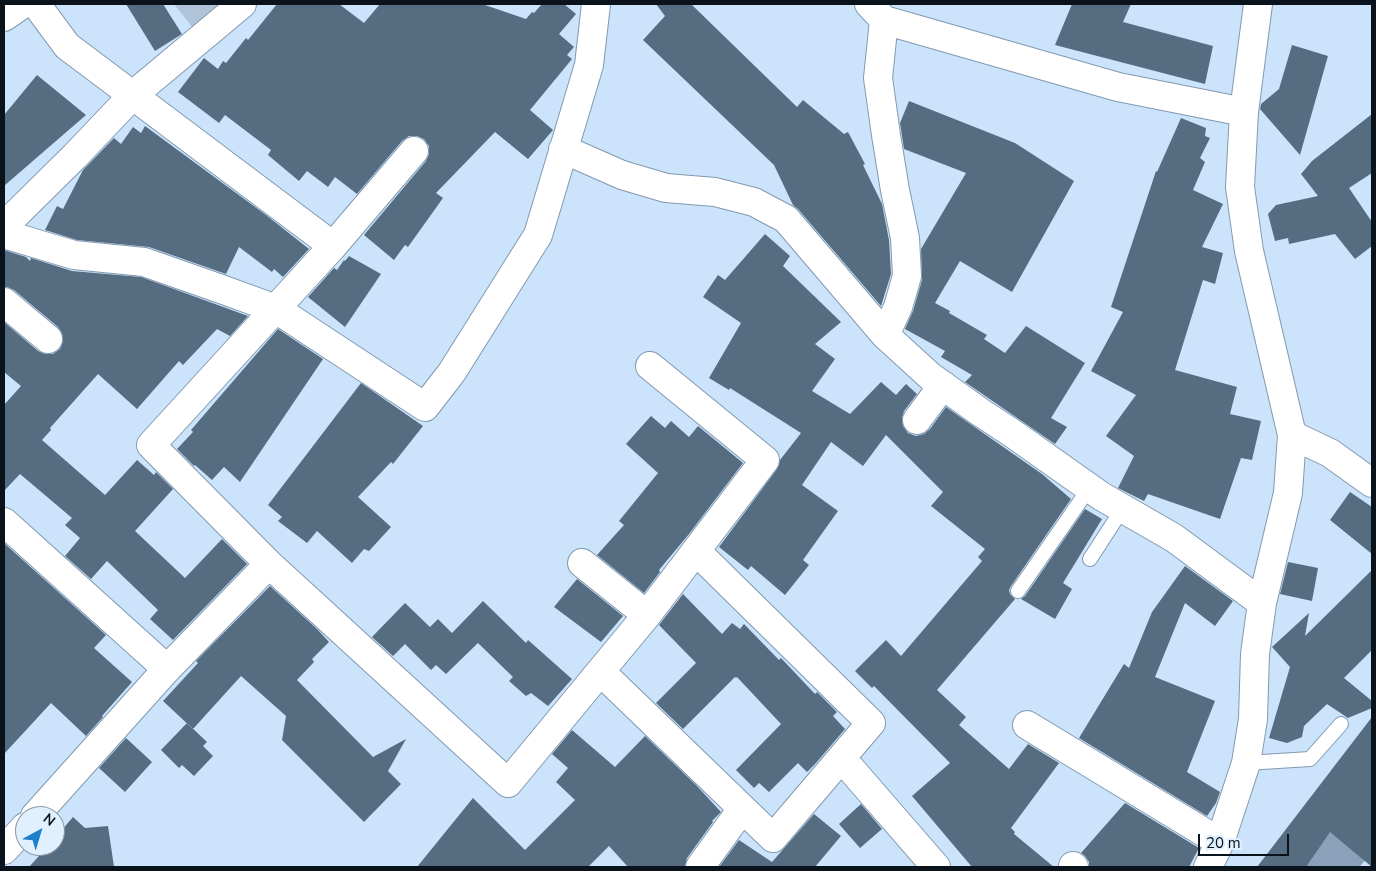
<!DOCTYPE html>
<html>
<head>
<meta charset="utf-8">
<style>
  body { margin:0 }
  #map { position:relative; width:1376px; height:871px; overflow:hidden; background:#cbe4fc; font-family:"Nunito Sans",sans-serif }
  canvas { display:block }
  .frame { position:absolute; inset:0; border:5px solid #0a121b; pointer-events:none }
  .north { position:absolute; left:15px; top:806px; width:50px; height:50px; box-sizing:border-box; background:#e0f0ff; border:1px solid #8a97a4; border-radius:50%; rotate:39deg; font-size:14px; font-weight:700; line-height:20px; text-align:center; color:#0a121b }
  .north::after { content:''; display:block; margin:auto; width:18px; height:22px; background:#1e80cb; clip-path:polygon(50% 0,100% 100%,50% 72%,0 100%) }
  .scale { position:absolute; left:1198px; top:834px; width:91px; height:22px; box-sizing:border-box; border:2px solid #0a121b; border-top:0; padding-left:6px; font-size:15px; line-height:18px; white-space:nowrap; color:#0a121b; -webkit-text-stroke:4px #e0f0ff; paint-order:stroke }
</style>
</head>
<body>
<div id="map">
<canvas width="1376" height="871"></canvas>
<div class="frame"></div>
<div class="north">N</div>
<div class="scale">20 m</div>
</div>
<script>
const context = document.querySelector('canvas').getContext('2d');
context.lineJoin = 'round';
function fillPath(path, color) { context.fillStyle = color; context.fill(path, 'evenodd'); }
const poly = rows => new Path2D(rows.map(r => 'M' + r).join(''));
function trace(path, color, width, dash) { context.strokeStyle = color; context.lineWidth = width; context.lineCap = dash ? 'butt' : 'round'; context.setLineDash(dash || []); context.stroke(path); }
const green = poly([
  [174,4,241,4,201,38]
]);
const river = poly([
  [1324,867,1372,808]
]);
const building = poly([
  [126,4,163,4,182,34,155,51],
  [277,4,339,4,364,23,380,4,482,4,526,19,532,12,534,13,542,4,564,4,576,14,559,34,574,47,567,55,572,59,530,110,553,130,528,159,495,132,436,193,443,198,408,247,405,245,394,260,364,235,426,161,429,154,429,146,424,139,417,136,409,136,402,141,357,194,335,177,328,187,307,171,299,181,268,155,271,150,225,115,219,123,178,92,204,58,218,69,223,61,226,63,246,38,248,40],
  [656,4,691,4,797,107,803,100,844,134,848,132,865,164,863,165,882,204,889,240,891,274,881,306,798,209,793,205,774,165,643,40,665,16],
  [1072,4,1131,4,1123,22,1213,46,1205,84,1055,45],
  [1292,45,1328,56,1300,155,1260,109,1261,104,1279,89],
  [37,75,86,115,4,186,4,115],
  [909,101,1015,143,1074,181,1012,292,960,261,935,303,950,311,949,313,987,335,984,339,1005,353,1026,326,1085,363,1051,418,1067,427,1055,444,965,382,972,375,941,357,945,351,905,329,913,311,922,280,921,249,966,173,904,149,900,123],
  [1372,114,1372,173,1349,188,1372,222,1372,246,1355,259,1335,234,1289,244,1288,238,1275,241,1268,214,1276,205,1318,196,1301,174,1312,161],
  [1181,118,1206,128,1205,136,1210,138,1200,158,1205,162,1193,190,1223,204,1202,247,1223,253,1215,284,1203,280,1175,370,1237,387,1230,414,1261,421,1252,460,1241,458,1220,519,1148,494,1144,501,1118,488,1134,456,1106,436,1136,395,1091,371,1123,312,1111,307,1156,171,1157,172],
  [145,126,266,215,309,249,283,277,274,269,272,272,239,247,226,274,149,247,77,240,45,230,57,206,63,209,83,170,114,138,121,144,133,127,141,133],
  [765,234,790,256,783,266,841,322,815,344,835,359,812,391,850,414,881,382,896,395,906,384,917,394,904,411,902,418,903,426,908,433,916,436,924,434,930,429,946,407,1042,474,1071,499,1011,586,1009,590,1010,594,1015,599,937,690,966,717,959,725,1009,769,1028,744,1059,763,1011,828,1015,832,1014,834,1054,867,972,867,912,796,950,763,874,686,872,688,855,671,886,640,901,656,982,561,978,557,985,549,931,506,943,492,886,435,863,466,831,442,802,485,838,511,803,560,809,565,785,595,751,566,748,570,719,547,777,469,780,460,801,433,730,388,729,390,709,378,741,323,703,297,718,275,725,280],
  [4,250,26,257,30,261,31,258,72,271,141,277,248,316,230,336,217,329,183,365,179,361,137,409,98,374,50,428,51,430,42,440,105,495,137,460,154,475,156,472,173,489,135,531,185,578,222,539,247,564,173,640,150,619,158,610,107,561,91,579,65,556,80,538,65,525,72,518,20,474,4,491,4,405,21,386,4,372,4,322,38,351,45,354,53,354,60,349,63,341,62,333,58,327,14,290,7,287,4,287],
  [349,256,381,274,345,327,308,297,334,268,337,270,344,260,345,261],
  [278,329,323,359,240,482,224,467,212,480,195,465,194,466,177,449,193,432,191,430],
  [361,383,423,426,393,464,391,462,358,497,391,527,369,551,364,549,352,563,317,531,307,543,278,521,282,517,268,505],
  [651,416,665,428,671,421,689,437,698,426,743,463,689,534,659,570,660,572,644,593,597,555,624,525,619,521,658,473,626,444],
  [1350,492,1372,507,1372,554,1330,520],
  [1085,509,1102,519,1063,583,1072,589,1055,619,1021,599,1025,596],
  [4,543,106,635,94,648,132,682,102,716,103,717,86,736,51,703,4,754],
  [1288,562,1318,568,1312,601,1280,594],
  [1185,566,1233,601,1215,626,1185,603,1155,677,1215,701,1187,772,1220,792,1216,803,1207,816,1079,738,1124,664,1129,668,1152,612],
  [1372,570,1372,650,1344,678,1372,701,1372,708,1348,718,1327,704,1304,726,1302,737,1287,743,1269,738,1290,667,1272,647,1309,613,1305,636],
  [577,579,623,616,601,642,554,607],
  [270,586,317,629,329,642,312,659,314,662,297,680,373,757,406,739,388,771,401,784,364,822,282,740,286,716,241,676,193,729,163,701,198,663,196,661],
  [683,594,722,634,732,623,740,629,744,624,779,660,781,658,815,694,817,692,837,712,833,716,845,729,816,763,807,772,798,763,769,792,759,783,754,788,736,770,781,724,737,677,736,678,735,677,683,729,656,703,696,663,659,625],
  [483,601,526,643,528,640,572,679,548,706,531,693,526,696,509,681,513,677,478,643,446,674,436,665,431,670,405,644,393,656,372,637,405,603,430,627,438,619,452,633],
  [1372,717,1372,867,1330,832,1306,867,1257,867],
  [187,723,207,742,203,746,213,756,194,776,182,765,179,768,161,750],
  [572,730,615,767,645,736,696,785,721,812,712,821,713,822,687,858,685,867,628,867,609,846,588,867,417,867,473,798,525,850,575,800,556,782,568,768,552,754],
  [126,738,152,762,125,792,99,768],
  [1125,803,1199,848,1189,867,1089,867,1089,862,1085,856,1081,853],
  [861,804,882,829,860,848,839,824],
  [814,814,841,836,815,867,719,867,739,840,772,862],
  [73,817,85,828,108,826,114,867,29,867,48,846,55,846,55,838]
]);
const service = poly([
  [1090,559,1123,508],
  [1018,591,1090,487],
  [1246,763,1310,759,1341,724]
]);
const minor = poly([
  [36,4,67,46,333,246],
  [869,4,884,20,878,78,886,135,895,190,905,238,907,276,898,307,885,335,931,377,980,412,1012,433,1101,496,1174,538,1262,603],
  [4,17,23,4],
  [884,20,1118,87,1244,112],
  [563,149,622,175,666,188,715,192,754,202,786,219,885,335],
  [414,151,333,246,151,445,269,564,508,783,647,615,765,460,650,366],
  [4,226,75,156,133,95,242,4],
  [4,234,74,255,144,262,221,289,276,309,425,407,452,372,538,235,589,65,596,4],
  [4,302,48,339],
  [917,420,943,385],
  [1292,435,1330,453,1372,483],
  [4,522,167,669],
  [582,563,647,615],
  [601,672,773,838,871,723,696,551],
  [1027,725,1220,842],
  [840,760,851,769,936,867],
  [35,816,167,669,269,564],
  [4,850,25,827],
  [1073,866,1074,867],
  [700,867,742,809],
  [1208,867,1220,842,1246,763,1253,719,1255,654,1262,603,1288,493,1292,435,1249,251,1240,187,1244,112,1258,4]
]);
fillPath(green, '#afc4d8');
trace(river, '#8aa2b9', 55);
fillPath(building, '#566c81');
trace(service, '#8299b0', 16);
trace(minor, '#8299b0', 30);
trace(service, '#fff', 14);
trace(minor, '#fff', 28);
</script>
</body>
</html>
